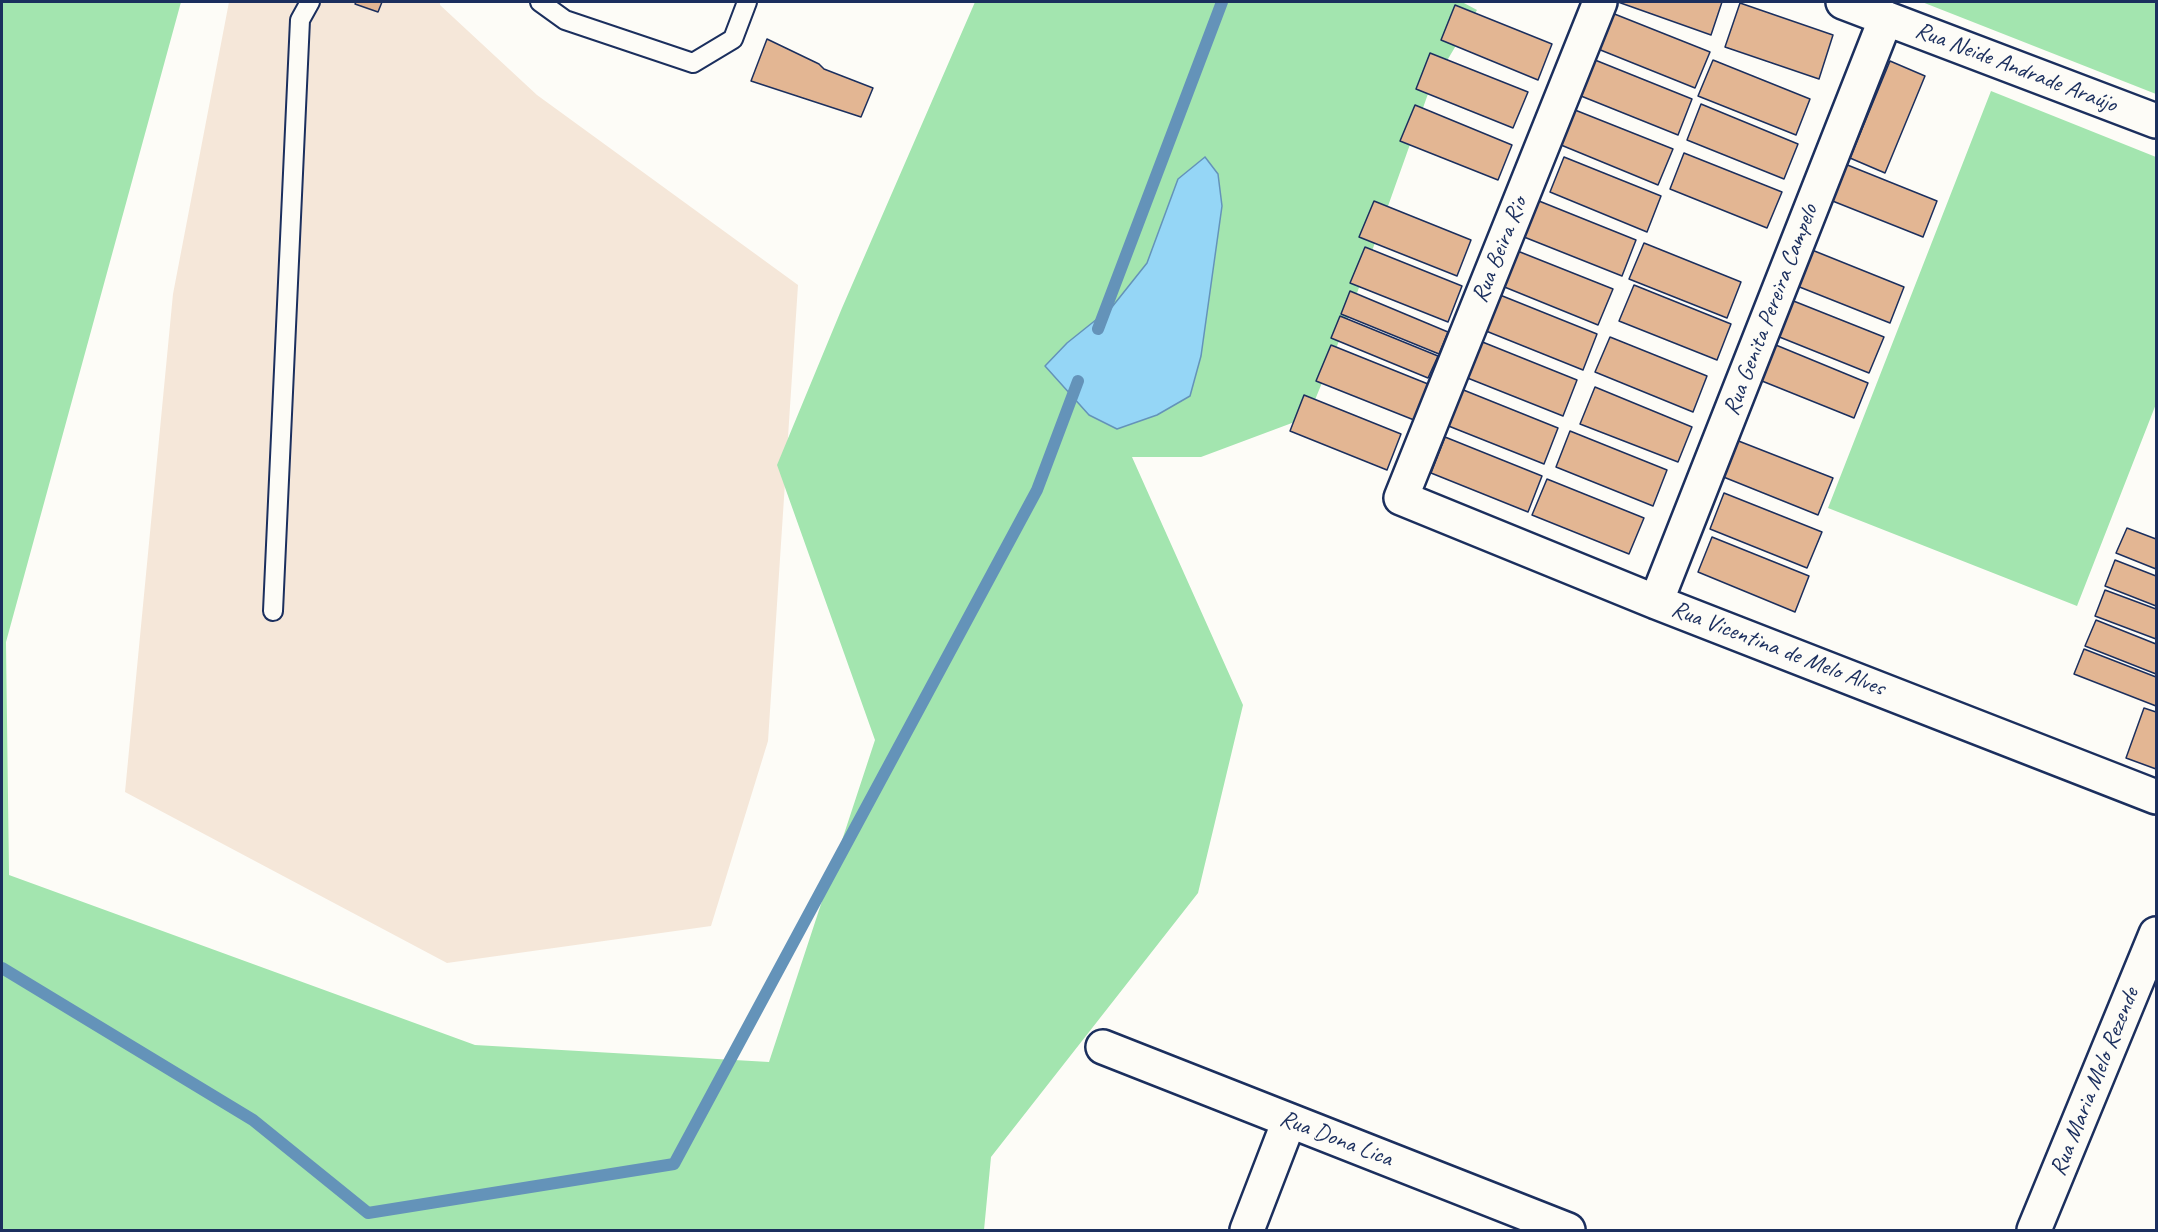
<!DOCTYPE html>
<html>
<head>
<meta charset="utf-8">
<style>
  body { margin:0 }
  #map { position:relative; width:2158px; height:1232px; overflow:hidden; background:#fdfcf7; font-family:Caveat,sans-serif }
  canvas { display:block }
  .frame { position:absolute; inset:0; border:3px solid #1b2f5e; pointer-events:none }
</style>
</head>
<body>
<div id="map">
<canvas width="2158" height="1232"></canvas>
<div class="frame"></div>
</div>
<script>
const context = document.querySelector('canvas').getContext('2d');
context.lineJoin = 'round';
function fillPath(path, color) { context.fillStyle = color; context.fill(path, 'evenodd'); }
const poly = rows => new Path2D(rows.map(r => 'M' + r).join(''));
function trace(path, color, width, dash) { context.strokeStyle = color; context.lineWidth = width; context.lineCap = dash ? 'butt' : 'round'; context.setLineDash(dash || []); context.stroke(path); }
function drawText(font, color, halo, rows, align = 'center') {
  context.font = font + ' Caveat,sans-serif'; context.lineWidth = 4.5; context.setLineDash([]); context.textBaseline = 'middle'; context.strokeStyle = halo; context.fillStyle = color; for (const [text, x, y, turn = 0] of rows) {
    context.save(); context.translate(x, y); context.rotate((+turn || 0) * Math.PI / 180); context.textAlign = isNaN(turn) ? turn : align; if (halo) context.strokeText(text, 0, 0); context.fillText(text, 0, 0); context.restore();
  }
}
const built = poly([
  [229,2,440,2,440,5,537,95,798,285,768,741,711,926,447,963,125,792,173,294]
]);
const green = poly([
  [2,2,181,2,6,642,9,875,475,1045,769,1062,875,740,777,465,842,308,975,2,1462,2,1477,10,1429,91,1346,324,1308,417,1201,457,1132,457,1243,705,1198,893,991,1157,984,1230,2,1230],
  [1922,2,2156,2,2156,94],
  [1991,91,2156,157,2156,404,2077,606,1828,508]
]);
const water = poly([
  [1205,157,1218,174,1222,206,1201,356,1190,396,1157,415,1117,429,1089,415,1045,366,1067,343,1112,307,1147,263,1178,179,1205,157]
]);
const stream = poly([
  [1098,329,1222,2],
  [2,968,253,1120,368,1213,674,1164,1037,490,1078,381]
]);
const building = poly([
  [356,2,382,2,378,12,355,4,356,2],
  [1618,2,1722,2,1711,35,1618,2],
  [1740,3,1833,35,1819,79,1725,47,1740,3],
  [1455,5,1552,44,1538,80,1441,40,1455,5],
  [1612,13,1710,52,1695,88,1598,49,1612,13],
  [767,39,819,64,824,69,873,88,861,117,751,81,767,39],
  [1430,53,1528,92,1513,128,1416,89,1430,53],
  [1595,60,1692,99,1678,135,1581,96,1595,60],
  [1713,60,1810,99,1796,135,1698,96,1713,60],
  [1890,61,1925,76,1885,173,1850,158,1890,61],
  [1701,104,1798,144,1784,179,1687,140,1701,104],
  [1415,105,1512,145,1498,180,1400,141,1415,105],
  [1575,110,1673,149,1658,185,1561,145,1575,110],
  [1684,153,1782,192,1767,228,1670,189,1684,153],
  [1564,157,1661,196,1647,232,1550,192,1564,157],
  [1840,162,1937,201,1923,237,1825,198,1840,162],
  [1374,201,1471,240,1457,276,1359,237,1374,201],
  [1539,201,1636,240,1622,276,1524,237,1539,201],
  [1644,243,1741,282,1727,318,1629,279,1644,243],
  [1365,247,1462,286,1448,322,1350,283,1365,247],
  [1807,248,1904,287,1890,323,1792,284,1807,248],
  [1515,250,1613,289,1598,325,1502,286,1515,250],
  [1634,285,1731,324,1717,360,1619,321,1634,285],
  [1350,291,1448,332,1439,354,1341,314,1350,291],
  [1500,295,1597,334,1583,370,1486,331,1500,295],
  [1786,298,1884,337,1869,373,1772,334,1786,298],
  [1340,316,1438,356,1428,378,1331,338,1340,316],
  [1610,337,1707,376,1693,412,1595,372,1610,337],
  [1480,341,1577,380,1563,416,1465,377,1480,341],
  [1771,343,1868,383,1854,418,1757,379,1771,343],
  [1331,345,1428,384,1414,420,1316,381,1331,345],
  [1595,387,1692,427,1678,462,1580,424,1595,387],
  [1461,389,1558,428,1544,464,1446,425,1461,389],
  [1304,395,1401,434,1387,470,1290,431,1304,395],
  [1570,431,1667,470,1653,506,1556,467,1570,431],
  [1445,437,1542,476,1528,512,1431,473,1445,437],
  [1736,440,1833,478,1818,515,1721,476,1736,440],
  [1547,479,1644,518,1629,554,1532,515,1547,479],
  [1724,493,1822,532,1807,568,1710,529,1724,493],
  [2127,528,2156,539,2156,569,2116,553,2127,528],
  [1712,537,1809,576,1795,612,1698,572,1712,537],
  [2115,560,2156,576,2156,606,2105,586,2115,560],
  [2105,590,2156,609,2156,639,2095,616,2105,590],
  [2096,620,2156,644,2156,674,2085,646,2096,620],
  [2084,649,2156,677,2156,706,2074,674,2084,649],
  [2144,708,2156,712,2156,769,2126,758,2144,708]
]);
const service = poly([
  [540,2,565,20,693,63,733,39,747,2],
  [273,611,300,20,310,2]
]);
const minor = poly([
  [1600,2,1401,498,1656,602,2156,797],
  [1843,2,2156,121],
  [1656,602,1886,18],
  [1103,1047,1568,1230],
  [1247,1230,1289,1121],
  [2034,1230,2156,934]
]);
const streetNames = [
  ["Rua Neide Andrade Araújo",2016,68,21],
  ["Rua Beira Rio",1500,250,-68],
  ["Rua Genita Pereira Campelo",1771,310,-69],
  ["Rua Vicentina de Melo Alves",1778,649,21],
  ["Rua Maria Melo Rezende",2095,1082,-68],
  ["Rua Dona Lica",1336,1139,21]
];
fillPath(built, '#f5e7d9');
fillPath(green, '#a3e5af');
fillPath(water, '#95d6f6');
trace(water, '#6493b9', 1.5);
trace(stream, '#6493b9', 12);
fillPath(building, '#e3b693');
trace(building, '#1b2f5e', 1.5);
trace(service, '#1b2f5e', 22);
trace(minor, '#1b2f5e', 38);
trace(service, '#fdfcf7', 18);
trace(minor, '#fdfcf7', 33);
drawText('24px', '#1b2f5e', '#fdfcf7', streetNames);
</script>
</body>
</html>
